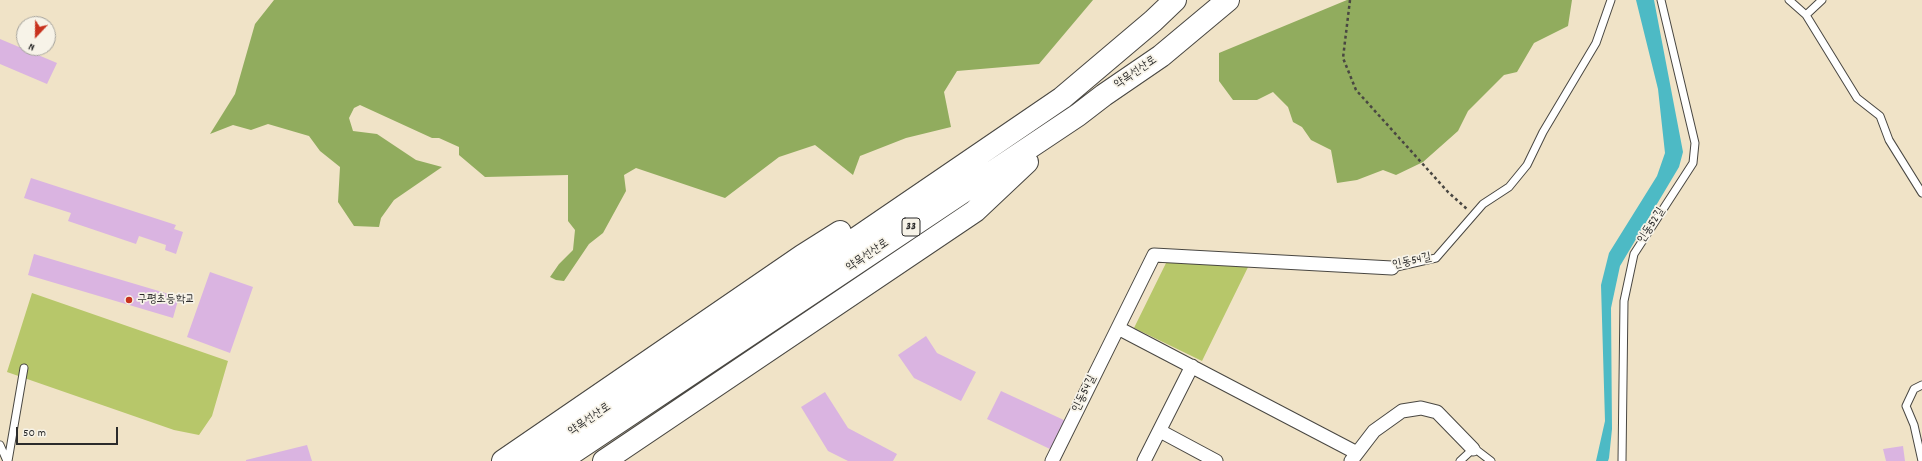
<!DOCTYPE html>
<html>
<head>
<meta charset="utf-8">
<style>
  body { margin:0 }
  #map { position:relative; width:1922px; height:461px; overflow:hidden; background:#f0e3c7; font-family:Dekko,sans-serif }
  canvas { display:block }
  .north { position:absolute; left:16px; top:16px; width:40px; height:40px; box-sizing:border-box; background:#f7f3e8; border:1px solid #a5a39c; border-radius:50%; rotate:202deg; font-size:11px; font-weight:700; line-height:16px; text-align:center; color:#2b2b2b }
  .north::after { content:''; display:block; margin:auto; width:14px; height:18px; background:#c8321e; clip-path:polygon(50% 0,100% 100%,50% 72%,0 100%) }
  .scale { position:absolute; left:16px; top:427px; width:102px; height:18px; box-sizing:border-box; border:2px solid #2b2b2b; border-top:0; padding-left:5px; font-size:12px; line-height:14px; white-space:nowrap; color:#2b2b2b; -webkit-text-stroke:3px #f7f3e8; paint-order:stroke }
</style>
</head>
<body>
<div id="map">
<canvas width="1922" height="461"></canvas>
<div class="north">N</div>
<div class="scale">50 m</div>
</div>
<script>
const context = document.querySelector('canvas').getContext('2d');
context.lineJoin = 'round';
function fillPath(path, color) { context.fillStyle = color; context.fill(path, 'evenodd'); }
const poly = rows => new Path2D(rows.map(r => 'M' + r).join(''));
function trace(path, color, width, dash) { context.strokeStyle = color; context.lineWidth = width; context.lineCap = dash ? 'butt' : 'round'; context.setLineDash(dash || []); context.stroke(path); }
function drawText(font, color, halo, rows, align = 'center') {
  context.font = font + ' Dekko,"Poor Story",sans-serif'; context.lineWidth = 3.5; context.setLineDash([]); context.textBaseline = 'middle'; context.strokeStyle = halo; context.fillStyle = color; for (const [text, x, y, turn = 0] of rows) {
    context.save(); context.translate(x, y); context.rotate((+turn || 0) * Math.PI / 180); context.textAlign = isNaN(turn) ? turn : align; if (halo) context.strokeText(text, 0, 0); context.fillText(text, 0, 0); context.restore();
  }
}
const green = poly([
  [1252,259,1202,361,1134,328,1167,261],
  [32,293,228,361,212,416,199,435,174,430,7,372]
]);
const forest = poly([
  [274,0,1093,0,1039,64,957,71,944,92,951,127,906,138,860,156,853,175,815,145,779,157,725,198,636,168,624,175,626,191,603,233,589,244,564,281,556,280,550,277,559,264,573,250,575,230,568,221,568,175,485,177,459,155,459,147,439,138,432,138,360,105,354,108,349,118,353,131,377,134,416,160,442,167,394,200,381,218,379,227,354,226,338,202,340,167,320,151,309,136,268,124,251,130,233,125,210,134,235,94,255,24],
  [1347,0,1572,0,1568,26,1534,43,1517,72,1504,75,1468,111,1458,131,1423,162,1396,175,1383,170,1357,180,1337,183,1331,150,1311,140,1302,127,1293,122,1288,107,1273,92,1257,100,1233,100,1219,81,1219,53]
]);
const water = poly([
  [1636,0,1654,0,1683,152,1679,167,1620,266,1611,308,1612,429,1609,458,1608,461,1596,461,1605,421,1601,285,1609,253,1657,176,1665,153,1658,89]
]);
const building = poly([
  [0,39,57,63,47,84,0,64],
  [31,178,176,225,174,229,183,232,176,254,165,250,166,245,139,236,136,244,68,221,71,213,24,198],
  [34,254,179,297,173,318,28,275],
  [210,272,253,287,230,353,187,337],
  [926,336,937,353,976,372,961,401,914,378,898,355],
  [1001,391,1066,421,1052,450,987,419],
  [825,392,848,428,897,454,893,461,848,461,828,451,801,407],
  [307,445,312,461,246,461,246,460],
  [1903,446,1905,461,1886,461,1883,449]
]);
const path = poly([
  [1350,0,1343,58,1356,90,1448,192,1467,209]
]);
const lane = poly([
  [1789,0,1806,15,1857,98,1880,116,1889,140,1922,193],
  [1806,15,1822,0],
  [1392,268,1436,258,1483,204,1509,187,1527,165,1543,132,1596,43,1611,0],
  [0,445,7,461],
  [8,461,24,368],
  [1460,461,1474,448,1491,461],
  [1622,461,1624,301,1634,254,1693,163,1695,143,1661,0],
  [1922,461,1914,425,1906,406,1914,389,1922,385]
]);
const street = poly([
  [1118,328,1357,453],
  [1160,431,1216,461],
  [1052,461,1154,255,1392,268],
  [1144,461,1192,366],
  [1351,461,1374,431,1402,411,1421,408,1437,412,1473,449]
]);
const highway = poly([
  [503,461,802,256,840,232],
  [530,461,1062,98,1153,21,1175,0],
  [560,461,1078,115,1104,95,1161,56,1228,0],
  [604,461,975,211,1027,162]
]);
const markers = [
  [129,300,4,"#c8321e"]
];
const shields = [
  [911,227,18]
];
const shieldNames = [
  ["33",911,227]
];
const streetNames = [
  ["약목선산로",1136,73,-34],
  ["인동52길",1652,226,-57],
  ["약목선산로",868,256,-34],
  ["인동54길",1412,262,-12],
  ["인동54길",1085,394,-64],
  ["약목선산로",590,420,-34]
];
const poiNames = [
  ["구평초등학교",137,300]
];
fillPath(green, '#b7c76a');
fillPath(forest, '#91ac5e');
fillPath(water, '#4dbac5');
fillPath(building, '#dab4e1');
trace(lane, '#494742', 9);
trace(street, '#494742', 15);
trace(highway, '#494742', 24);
trace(path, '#494742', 2.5, [3, 3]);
trace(lane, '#fff', 7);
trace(street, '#fff', 13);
trace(highway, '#fff', 22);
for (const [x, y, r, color] of markers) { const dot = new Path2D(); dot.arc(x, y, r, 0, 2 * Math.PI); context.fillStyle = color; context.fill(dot); trace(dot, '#f7f3e8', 1.5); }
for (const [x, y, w] of shields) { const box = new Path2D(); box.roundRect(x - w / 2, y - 9, w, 18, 3); context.fillStyle = '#f7f3e8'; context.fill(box); trace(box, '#2b2b2b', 1); }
drawText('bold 11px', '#2b2b2b', null, shieldNames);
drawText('12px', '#2b2b2b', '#f7f3e8', streetNames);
drawText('12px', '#2b2b2b', '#f7f3e8', poiNames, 'left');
</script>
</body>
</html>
